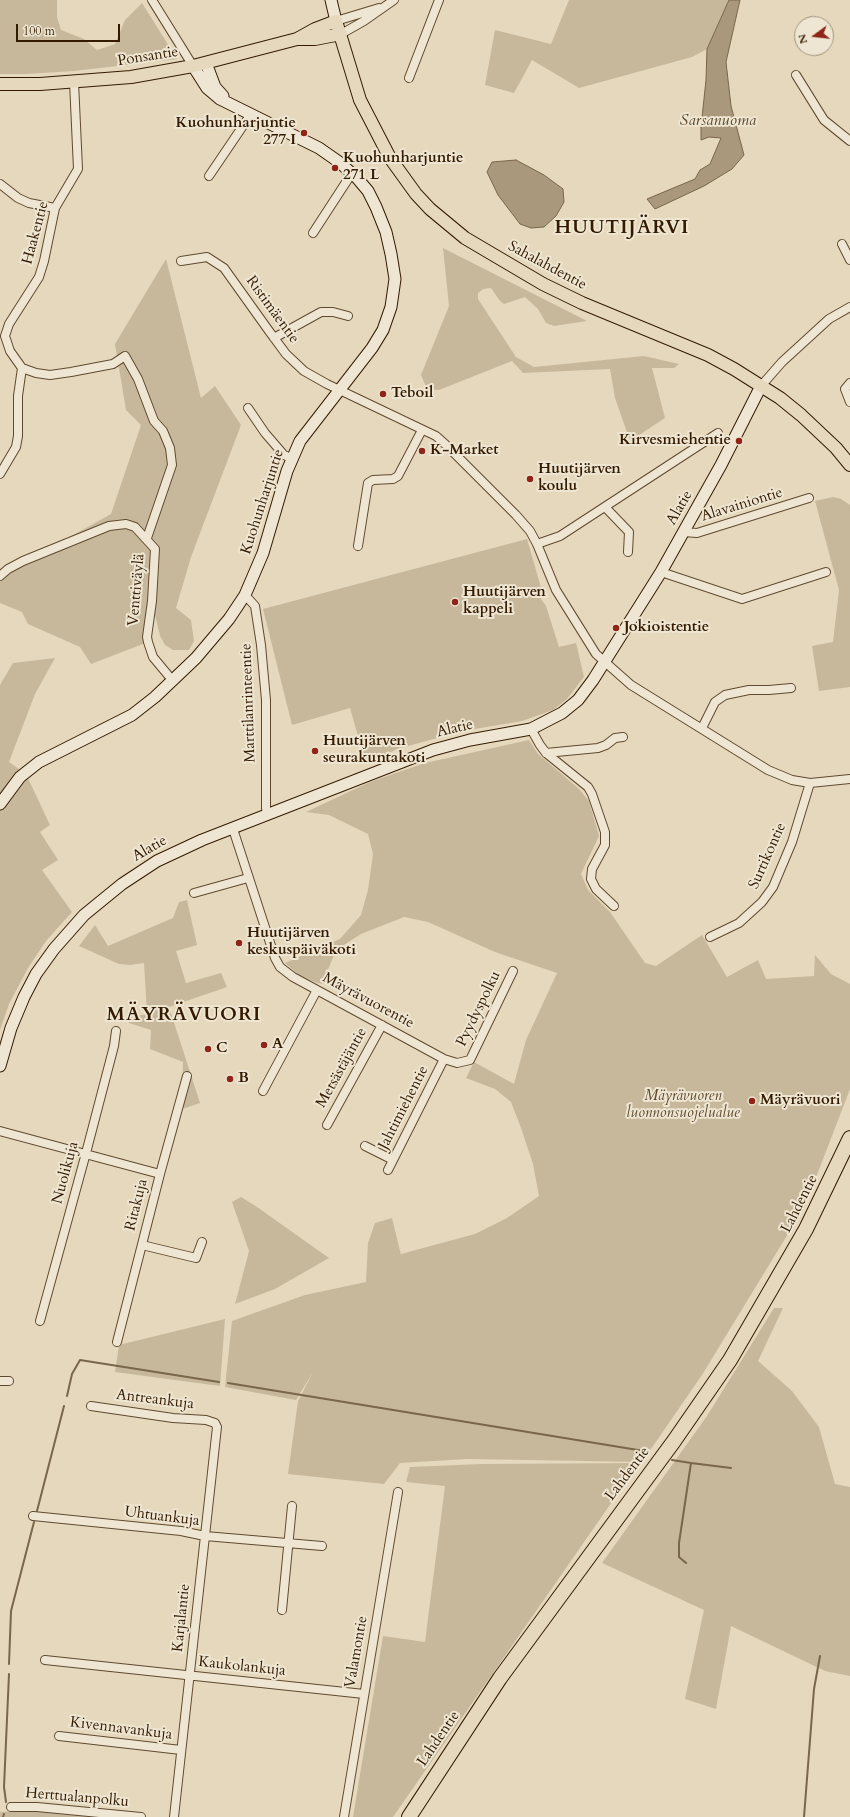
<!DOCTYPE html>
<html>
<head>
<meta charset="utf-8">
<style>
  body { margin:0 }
  #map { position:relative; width:850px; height:1817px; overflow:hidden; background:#e5d8bc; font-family:Cardo,serif }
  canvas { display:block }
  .north { position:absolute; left:794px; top:16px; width:40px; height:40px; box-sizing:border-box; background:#eee6d3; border:1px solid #a4957f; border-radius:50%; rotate:255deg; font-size:11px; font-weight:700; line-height:16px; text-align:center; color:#341b00 }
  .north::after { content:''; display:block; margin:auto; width:14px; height:18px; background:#8f2418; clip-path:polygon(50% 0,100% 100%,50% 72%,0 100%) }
  .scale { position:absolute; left:16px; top:24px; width:104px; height:18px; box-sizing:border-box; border:2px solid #341b00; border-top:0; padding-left:5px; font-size:12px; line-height:14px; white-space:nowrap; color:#341b00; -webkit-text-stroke:3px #eee6d3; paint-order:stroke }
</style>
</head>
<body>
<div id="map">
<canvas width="850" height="1817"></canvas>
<div class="north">N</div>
<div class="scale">100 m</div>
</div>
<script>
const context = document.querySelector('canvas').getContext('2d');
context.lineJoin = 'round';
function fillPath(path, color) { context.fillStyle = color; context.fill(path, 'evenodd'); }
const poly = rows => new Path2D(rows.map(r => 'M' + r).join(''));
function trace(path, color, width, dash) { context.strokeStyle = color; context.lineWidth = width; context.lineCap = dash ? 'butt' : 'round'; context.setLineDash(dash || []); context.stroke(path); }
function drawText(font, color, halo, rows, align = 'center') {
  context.font = font + ' Cardo,serif'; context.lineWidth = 4; context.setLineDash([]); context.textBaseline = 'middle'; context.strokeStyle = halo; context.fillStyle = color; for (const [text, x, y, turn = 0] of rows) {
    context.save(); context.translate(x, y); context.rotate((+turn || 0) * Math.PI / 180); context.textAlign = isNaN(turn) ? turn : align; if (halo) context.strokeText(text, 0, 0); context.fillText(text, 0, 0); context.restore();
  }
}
const green = poly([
  [0,0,57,0,57,17,61,30,84,39,97,50,115,44,125,20,142,3,177,59,74,71,26,74,0,74],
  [569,0,729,0,707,49,692,57,579,88,532,60,514,93,485,85,495,30,551,44],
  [443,248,587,321,554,326,546,323,538,309,525,297,504,304,500,301,491,288,483,289,478,293,478,299,516,357,534,367,644,356,679,364,674,368,652,368,665,418,630,441,615,398,610,369,523,373,512,361,439,390,427,389,421,375,449,306],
  [166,259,201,398,215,386,241,425,191,557,176,608,191,620,194,641,189,650,173,650,165,645,160,636,152,602,148,642,91,664,80,647,28,624,22,612,0,603,0,576,111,514,141,425,126,410,115,344],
  [833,497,841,499,850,505,850,687,819,691,812,646,833,642,839,590,815,501],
  [527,539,542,591,541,599,546,606,559,647,576,643,584,677,567,699,553,710,522,721,463,731,397,749,366,764,350,708,292,725,263,609],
  [55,658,35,694,9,762,26,774,50,825,40,832,58,860,42,870,72,912,46,941,28,968,9,1004,0,1030,0,685,13,663],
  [529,740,538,754,578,788,589,801,599,836,581,874,588,890,610,912,645,963,656,966,702,935,727,977,758,960,766,979,814,976,815,955,831,974,850,984,850,1089,805,1206,702,1375,642,1462,467,1459,400,1463,384,1484,288,1474,298,1401,313,1372,296,1400,225,1387,232,1321,305,1295,366,1282,368,1243,375,1223,392,1218,402,1259,401,1254,475,1234,507,1218,539,1196,533,1164,521,1128,511,1102,495,1089,466,1078,474,1062,514,1084,526,1040,557,973,495,952,428,922,404,917,361,934,336,950,327,972,325,984,317,983,299,975,285,963,340,939,361,915,368,890,373,854,368,834,329,815,306,812,370,782,425,763],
  [187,900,197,945,176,951,186,983,221,973,227,987,169,1007,200,1103,182,1109,183,1062,150,1049,151,1030,129,1023,131,1017,147,1014,144,963,130,965,119,964,79,946,95,925,108,946,173,918,179,902],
  [241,1197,257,1207,329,1258,275,1289,235,1304,249,1251,232,1202],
  [774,1308,783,1308,758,1361,792,1391,819,1427,835,1484,850,1487,850,1676,825,1671,731,1626,716,1709,685,1699,704,1610,602,1563,707,1416],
  [225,1319,220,1386,115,1372,119,1345],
  [639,1463,393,1817,353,1817,383,1636,425,1642,445,1486,406,1482,410,1467,482,1464],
  [18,1811,53,1812,110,1817,0,1817,0,1812]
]);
const water = poly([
  [729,0,740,0,726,62,731,106,744,155,732,169,704,186,655,209,647,199,695,179,700,170,710,164,721,138,709,137,701,140,701,127,706,80,707,49,729,0],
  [516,160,544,175,563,189,564,202,556,216,544,227,531,228,520,224,498,195,487,172,492,162,516,160]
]);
const stream = poly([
  [228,1383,644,1451],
  [67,1396,72,1374,80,1360,219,1382],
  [672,1460,691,1463],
  [37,1511,64,1406],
  [686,1563,679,1557,679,1543,691,1463,731,1468],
  [9,1664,11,1611,34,1522],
  [6,1802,4,1787,9,1674],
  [3,1817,4,1814],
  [804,1817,814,1689,820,1656]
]);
const street = poly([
  [152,0,193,66],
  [336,21,379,8],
  [341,34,364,21,394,0],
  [796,75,824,120,850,141],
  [409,78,439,0],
  [209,176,251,114],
  [0,184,18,198,29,203,55,208],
  [313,233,352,173],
  [842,244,850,260],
  [181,261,207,257,224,268,269,331,286,354,304,371,327,384,436,436,445,444,516,515,530,531,537,544,556,590,596,654,631,685,768,770,792,780,810,783,850,779],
  [274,338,321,312,333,312,348,316],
  [22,368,36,373,50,375,71,372,113,364,125,356,138,379,154,421,163,431,170,448,172,465,147,538],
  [850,383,845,389,850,402],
  [761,386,782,362,829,319,850,307],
  [248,408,265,433,284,455,291,458],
  [0,474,16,447,18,436,18,396,22,368,10,351,5,336,9,324,39,277,44,261,55,208,78,169,74,82],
  [605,507,629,532,628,552],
  [683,532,697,533,809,498],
  [537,544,560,536,718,433],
  [358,546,368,483,373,480,393,479,398,476,422,430],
  [661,572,742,599,826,572],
  [0,576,8,569,23,561,109,526,126,524,135,527,155,549,152,601,147,637,148,642,153,657,173,681],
  [245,595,255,606,261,645,266,700,266,808,267,815],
  [702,728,715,702,725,695,749,690,769,690,791,688],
  [531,729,540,745,546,753,588,787,592,794,605,832,605,845,592,869,591,879,596,889,614,906],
  [546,753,598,748,606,745,615,738,623,737],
  [233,829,275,958,280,967,293,977,444,1059,457,1063,470,1060,513,971],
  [194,893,248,878],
  [710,937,739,923,762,902,773,887,792,842,810,783],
  [263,1091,317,990],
  [327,1125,382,1025],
  [0,1131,160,1174],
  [365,1146,393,1160],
  [388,1170,444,1059],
  [142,1245,196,1258,202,1242],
  [40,1321,86,1153,114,1046,116,1031],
  [117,1342,160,1174,187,1076],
  [0,1381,9,1381],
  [91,1406,173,1418,206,1420,215,1423,217,1427,174,1817],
  [33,1516,181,1531,205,1536,322,1546],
  [282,1610,292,1506],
  [45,1660,364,1694],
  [59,1736,181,1750],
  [11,1807,37,1807,141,1817],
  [344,1817,398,1492]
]);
const secondary = poly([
  [331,0,336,21],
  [206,63,215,87,223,96],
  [0,804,20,777,39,762,132,715,155,697,196,658,229,619,245,595,263,553,287,471,300,441,372,348,383,330,391,307,395,279,391,254,386,232,376,207,368,191,357,178,339,162,319,148,220,99,207,88,193,66],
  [0,1066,11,1028,24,997,36,974,54,949,84,915,122,884,157,861,202,840,433,750,470,740,531,729,562,713,578,700,593,680,661,572,721,465,761,386]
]);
const primary = poly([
  [297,39,315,29,336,21,360,100,390,158,416,194,430,209,465,238,543,284,582,303,708,355,734,369,780,398,801,415,836,448,850,465],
  [0,84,40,84,131,77,193,66,297,39,315,39,341,34]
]);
const highway = poly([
  [409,1817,500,1678,674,1441,730,1360,806,1229,850,1138]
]);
const markers = [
  [304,133,4,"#8f2418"],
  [335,168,4,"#8f2418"],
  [383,394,4,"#8f2418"],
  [739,441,4,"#8f2418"],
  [422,451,4,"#8f2418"],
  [530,479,4,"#8f2418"],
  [455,602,4,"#8f2418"],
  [616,628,4,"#8f2418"],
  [315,751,4,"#8f2418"],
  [239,943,4,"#8f2418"],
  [264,1045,4,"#8f2418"],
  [208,1049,4,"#8f2418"],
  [230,1079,4,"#8f2418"],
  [752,1101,4,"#8f2418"]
];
const streetNames = [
  ["Ponsantie",148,57,-9],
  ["Haakentie",36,233,-75],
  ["Sahalahdentie",547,266,28],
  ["Ristimäentie",272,310,54],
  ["Kuohunharjuntie",263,502,-72],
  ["Alavainiontie",742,505,-17],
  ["Alatie",680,508,-60],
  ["Venttiväylä",137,590,-85],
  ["Marttilanrinteentie",249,703,-92],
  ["Alatie",455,729,-13],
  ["Alatie",150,849,-30],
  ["Surtikontie",768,856,-66],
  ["Mäyrävuorentie",368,1001,28],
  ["Pyydyspolku",479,1009,-64],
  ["Metsästäjäntie",342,1068,-61],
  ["Jahtimiehentie",404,1108,-63],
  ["Nuolikuja",66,1173,-75],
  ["Lahdentie",800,1204,-63],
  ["Ritakuja",137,1205,-76],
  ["Antreankuja",155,1400,7],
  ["Lahdentie",628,1474,-53],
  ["Uhtuankuja",162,1517,7],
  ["Karjalantie",182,1618,-84],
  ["Valamontie",357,1652,-80],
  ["Kaukolankuja",242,1667,6],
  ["Kivennavankuja",121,1729,7],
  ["Lahdentie",439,1739,-56],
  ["Herttualanpolku",77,1798,5]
];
const poiNames = [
  ["Kuohunharjuntie",296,124,"right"],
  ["277 I",296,141,"right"],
  ["Kuohunharjuntie",343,159],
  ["271 L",343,176],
  ["Teboil",391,394],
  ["Kirvesmiehentie",731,441,"right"],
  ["K-Market",430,451],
  ["Huutijärven",538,470],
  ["koulu",538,487],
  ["Huutijärven",463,593],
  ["kappeli",463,610],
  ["Jokioistentie",624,628],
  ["Huutijärven",323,742],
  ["seurakuntakoti",323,759],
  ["Huutijärven",247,934],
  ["keskuspäiväkoti",247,951],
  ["A",272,1045],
  ["C",216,1049],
  ["B",238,1079],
  ["Mäyrävuori",760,1101]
];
const parkNames = [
  ["Mäyrävuoren",683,1097],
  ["luonnonsuojelualue",683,1114]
];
const waterNames = [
  ["Sarsanuoma",718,121]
];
const districtNames = [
  ["HUUTIJÄRVI",622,229],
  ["MÄYRÄVUORI",184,1016]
];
fillPath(green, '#c7b89c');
fillPath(water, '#a9987c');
trace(water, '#7a664a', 1);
trace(stream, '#7a664a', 2);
trace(street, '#604a2f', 10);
trace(secondary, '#341b00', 13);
trace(primary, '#341b00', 14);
trace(highway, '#341b00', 16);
trace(street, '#eee6d3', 8);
trace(secondary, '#eee6d3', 11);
trace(primary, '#e5d8bc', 12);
trace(highway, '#e5d8bc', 14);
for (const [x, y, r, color] of markers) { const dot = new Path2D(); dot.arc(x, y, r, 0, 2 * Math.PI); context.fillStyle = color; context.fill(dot); trace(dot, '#eee6d3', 1.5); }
drawText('15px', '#341b00', '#eee6d3', streetNames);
drawText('bold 15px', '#341b00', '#eee6d3', poiNames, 'left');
drawText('italic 15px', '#604a2f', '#eee6d3', parkNames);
drawText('italic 16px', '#5d472b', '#eee6d3', waterNames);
context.letterSpacing = '1px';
drawText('bold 19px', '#341b00', '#eee6d3', districtNames);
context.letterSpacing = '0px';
</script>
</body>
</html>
